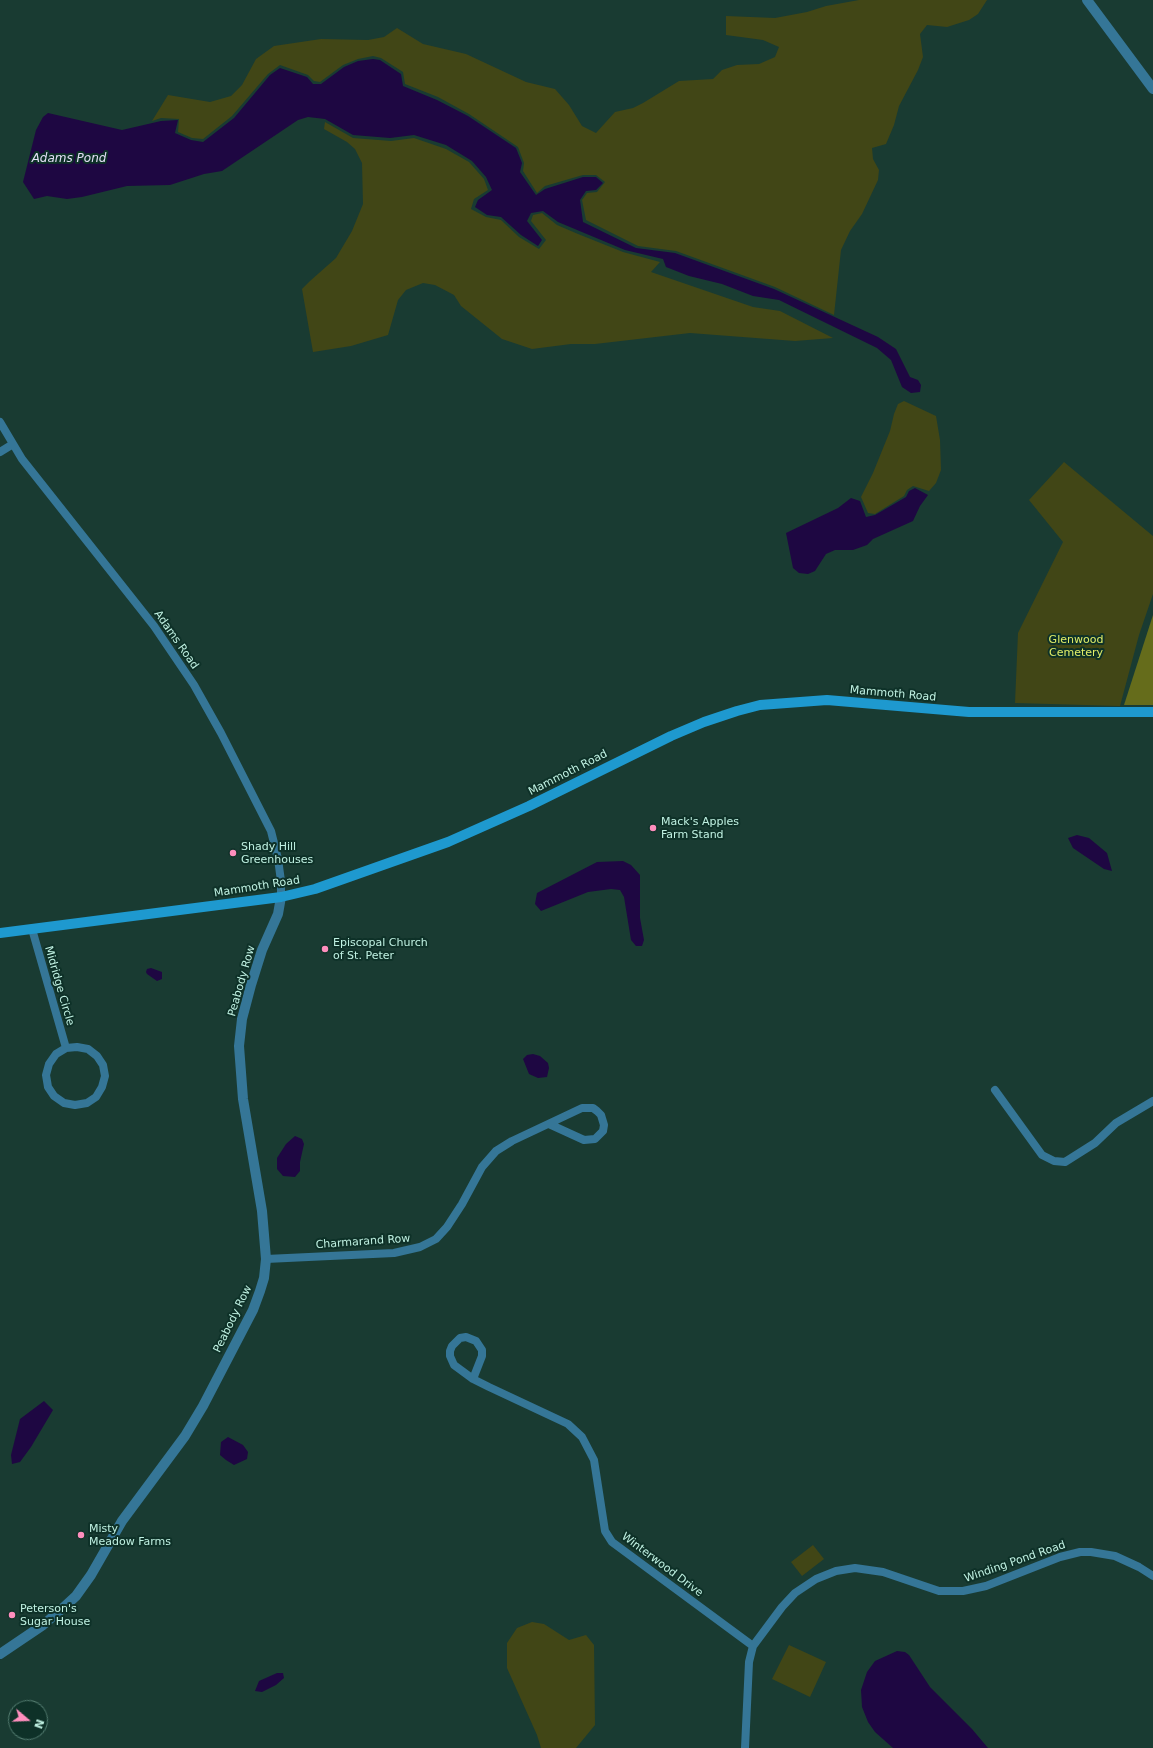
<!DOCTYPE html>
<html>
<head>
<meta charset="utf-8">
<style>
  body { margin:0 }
  #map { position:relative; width:1153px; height:1748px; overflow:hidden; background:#193b32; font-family:"DejaVu Sans",sans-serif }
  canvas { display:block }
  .north { position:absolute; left:8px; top:1700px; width:40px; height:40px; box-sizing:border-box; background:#0e3128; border:1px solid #557e72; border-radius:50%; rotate:109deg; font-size:11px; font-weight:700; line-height:16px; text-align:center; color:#c0f1e2 }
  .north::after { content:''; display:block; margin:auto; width:14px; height:18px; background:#fe8ebd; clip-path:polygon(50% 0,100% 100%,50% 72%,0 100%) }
</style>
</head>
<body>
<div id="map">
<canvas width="1153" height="1748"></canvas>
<div class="north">N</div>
</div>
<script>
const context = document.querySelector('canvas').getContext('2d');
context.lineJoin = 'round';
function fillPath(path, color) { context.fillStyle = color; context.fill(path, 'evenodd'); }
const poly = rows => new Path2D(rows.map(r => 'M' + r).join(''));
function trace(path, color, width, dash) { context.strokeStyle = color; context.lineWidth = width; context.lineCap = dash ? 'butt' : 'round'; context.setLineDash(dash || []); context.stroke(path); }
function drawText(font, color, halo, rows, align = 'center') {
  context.font = font + ' "DejaVu Sans",sans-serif'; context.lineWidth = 4; context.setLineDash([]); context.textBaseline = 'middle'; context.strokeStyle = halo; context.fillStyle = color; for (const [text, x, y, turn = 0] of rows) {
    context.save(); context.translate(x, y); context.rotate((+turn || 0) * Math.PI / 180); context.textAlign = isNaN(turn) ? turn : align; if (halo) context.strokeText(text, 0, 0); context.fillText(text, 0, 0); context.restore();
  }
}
const green = poly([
  [859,0,987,0,978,14,969,20,947,27,927,25,920,34,923,57,918,70,899,106,894,125,886,144,872,148,873,159,879,170,878,180,862,214,850,231,841,250,834,315,775,287,676,251,638,246,586,220,582,200,587,193,597,192,605,182,596,175,583,175,545,186,537,193,523,171,524,163,518,147,469,114,438,97,405,84,403,72,381,58,373,56,358,59,343,65,320,82,314,81,308,75,280,65,268,74,232,116,203,139,192,138,178,132,179,119,161,118,152,121,168,95,210,102,231,96,242,85,256,59,274,46,321,39,368,40,384,37,397,28,423,44,466,54,526,82,555,89,569,105,582,126,596,133,615,112,633,108,643,103,679,81,713,79,722,70,737,65,759,64,775,57,779,47,763,40,726,35,726,16,775,18,807,12,826,6],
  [325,122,353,138,391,141,414,138,446,149,469,162,484,179,488,190,474,199,471,209,486,217,501,220,519,237,539,249,546,240,531,221,533,215,542,213,557,225,578,234,623,252,660,262,651,272,753,307,780,311,833,338,795,341,690,333,595,344,571,344,532,349,502,339,461,306,454,295,435,285,423,283,406,290,398,300,388,335,351,346,313,352,302,289,310,281,336,258,352,231,363,204,362,163,355,149,347,142,324,129],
  [904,401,936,416,940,440,941,470,936,483,929,491,913,486,907,490,904,496,875,514,868,513,861,497,873,473,890,431,894,414,898,404],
  [1064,462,1153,536,1153,594,1139,635,1120,706,1015,703,1018,633,1063,542,1029,500],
  [813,1545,824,1559,802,1576,791,1562],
  [532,1622,544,1624,569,1640,586,1635,594,1645,595,1725,576,1748,541,1748,537,1735,507,1668,507,1643,517,1628],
  [789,1645,826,1662,810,1697,772,1679]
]);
const forest = poly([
  [1153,615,1153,705,1124,705]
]);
const water = poly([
  [373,59,380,60,401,74,403,86,437,100,468,116,516,148,522,163,520,172,536,195,545,189,583,177,596,177,603,183,596,190,586,191,580,200,583,222,636,248,675,253,774,289,878,337,896,349,910,377,918,380,921,385,920,392,911,393,902,387,891,360,877,348,779,300,753,296,722,284,689,276,666,267,663,259,625,250,558,222,543,211,531,213,527,221,542,240,538,246,521,235,501,217,487,215,475,207,478,200,492,190,486,177,472,161,446,145,414,135,390,138,353,135,325,119,308,117,298,120,222,171,204,174,170,185,127,186,82,197,67,199,47,196,34,199,23,182,36,130,43,117,48,113,122,130,161,121,178,120,175,133,191,140,203,142,234,118,270,75,280,68,307,77,313,84,321,84,344,67,358,61],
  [915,488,928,495,920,506,913,521,873,539,867,545,853,550,835,550,826,554,815,571,808,574,799,573,793,568,786,533,838,508,851,498,860,501,866,517,875,515,906,497,909,491],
  [1077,835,1089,838,1107,853,1112,871,1104,869,1073,848,1068,838],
  [623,861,631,865,640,875,640,918,644,940,642,946,636,946,631,940,624,897,620,890,611,889,588,892,541,911,535,904,537,893,597,862],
  [151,968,162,972,162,979,157,981,147,974,146,972,147,969],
  [533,1054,540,1056,548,1063,549,1068,547,1077,538,1078,529,1074,523,1059,527,1055],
  [295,1136,302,1139,304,1144,300,1162,300,1171,295,1177,283,1176,277,1169,277,1158,286,1144],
  [44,1401,53,1410,31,1447,20,1462,12,1464,11,1455,20,1419],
  [228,1437,243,1445,248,1452,247,1459,234,1465,226,1460,220,1455,221,1442],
  [897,1651,905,1652,909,1655,930,1687,972,1729,988,1748,893,1748,875,1732,868,1722,862,1707,861,1690,867,1672,875,1661],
  [277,1673,283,1673,284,1678,276,1685,262,1692,255,1691,259,1681]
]);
const minor = poly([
  [0,422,22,459,154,626,194,685,221,733,271,831,278,859,281,881,281,897],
  [0,452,13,444],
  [32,929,66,1048,56,1054,49,1064,46,1075,48,1087,54,1096,64,1103,75,1105,87,1103,96,1097,102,1087,105,1076,103,1065,97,1056,88,1049,77,1047,66,1048],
  [995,1090,1042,1155,1054,1161,1065,1162,1095,1143,1116,1123,1153,1101],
  [266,1259,394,1253,420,1247,436,1239,447,1227,462,1204,482,1167,496,1151,512,1141,582,1108,593,1108,597,1111,601,1115,604,1125,603,1131,595,1139,584,1140,549,1124],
  [473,1379,482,1356,482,1350,476,1341,466,1337,460,1338,452,1346,450,1351,450,1356,454,1365,473,1379,489,1387,568,1424,582,1437,594,1460,605,1531,612,1542,753,1646],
  [745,1748,749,1662,753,1646,782,1607,795,1593,816,1579,836,1571,855,1568,883,1572,939,1591,963,1591,986,1586,1060,1557,1080,1552,1091,1552,1115,1556,1139,1567,1153,1576]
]);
const tertiary = poly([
  [1087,0,1153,89],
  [0,1654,43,1625,63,1608,76,1596,91,1575,122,1521,185,1436,203,1406,253,1310,260,1291,264,1278,266,1259,262,1211,243,1099,239,1046,242,1019,251,985,262,950,278,914,281,897]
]);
const secondary = poly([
  [0,933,281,897,315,889,448,842,529,806,671,736,704,722,737,711,760,705,827,700,969,712,1153,712]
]);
const markers = [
  [653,828,4,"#fe8ebd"],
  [233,853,4,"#fe8ebd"],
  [325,949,4,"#fe8ebd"],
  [81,1535,4,"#fe8ebd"],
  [12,1615,4,"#fe8ebd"]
];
const streetNames = [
  ["Adams Road",176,640,55],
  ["Mammoth Road",893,694,5],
  ["Mammoth Road",568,773,-27],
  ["Mammoth Road",257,887,-9],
  ["Peabody Row",242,981,-74],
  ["Midridge Circle",59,986,74],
  ["Charmarand Row",363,1242,-4],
  ["Peabody Row",233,1319,-64],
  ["Winding Pond Road",1015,1562,-19],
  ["Winterwood Drive",662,1565,37]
];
const parkNames = [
  ["Glenwood",1076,640],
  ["Cemetery",1076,653]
];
const poiNames = [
  ["Mack's Apples",661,822],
  ["Farm Stand",661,835],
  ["Shady Hill",241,847],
  ["Greenhouses",241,860],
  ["Episcopal Church",333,943],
  ["of St. Peter",333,956],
  ["Misty",89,1529],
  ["Meadow Farms",89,1542],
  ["Peterson's",20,1609],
  ["Sugar House",20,1622]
];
const waterNames = [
  ["Adams Pond",69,159]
];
fillPath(green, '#414616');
fillPath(forest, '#656c1b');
fillPath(water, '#1e0742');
trace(minor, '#357697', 8);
trace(tertiary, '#357697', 10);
trace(secondary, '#1e99cf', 10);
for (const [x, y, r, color] of markers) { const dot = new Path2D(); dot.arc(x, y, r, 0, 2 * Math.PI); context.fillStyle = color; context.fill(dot); trace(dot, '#0e3128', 1.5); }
drawText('11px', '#c0f1e2', '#0e3128', streetNames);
drawText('11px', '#e1ee68', '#0e3128', parkNames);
drawText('11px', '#c0f1e2', '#0e3128', poiNames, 'left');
drawText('italic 12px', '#e4e0f7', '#0e3128', waterNames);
</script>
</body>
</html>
